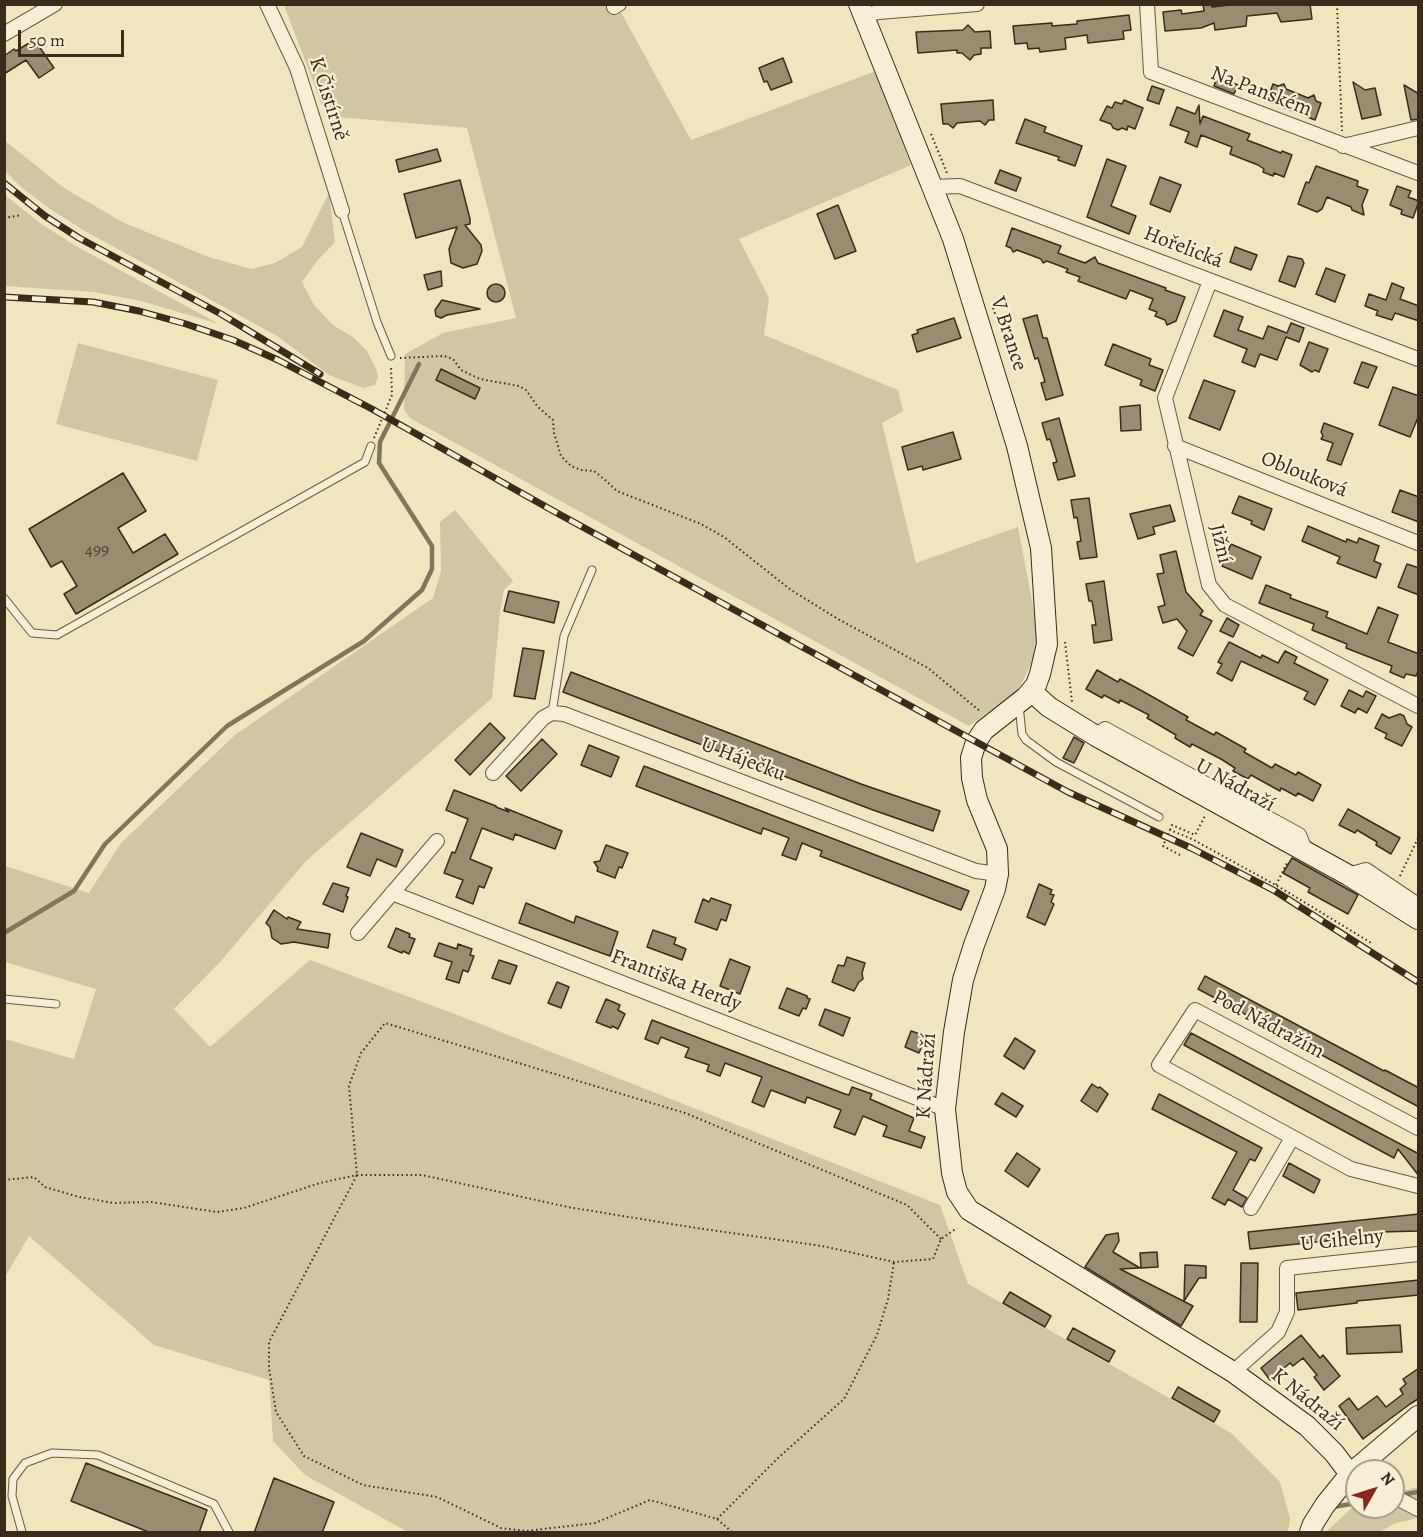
<!DOCTYPE html>
<html>
<head>
<meta charset="utf-8">
<style>
  body { margin:0 }
  #map { position:relative; width:1423px; height:1537px; overflow:hidden; background:#f1e5be; font-family:Alegreya,serif }
  canvas { display:block }
  .frame { position:absolute; inset:0; border:6px solid #3b2b1b; pointer-events:none }
  .north { position:absolute; left:1345px; top:1459px; width:60px; height:60px; box-sizing:border-box; background:#f6eed5; border:2px solid #aba08b; border-radius:50%; rotate:51deg; font-size:16px; font-weight:700; line-height:24px; text-align:center; color:#3b2b1b }
  .north::after { content:''; display:block; margin:auto; width:21px; height:27px; background:#8f2418; clip-path:polygon(50% 0,100% 100%,50% 72%,0 100%) }
  .scale { position:absolute; left:18px; top:30px; width:106px; height:27px; box-sizing:border-box; border:3px solid #3b2b1b; border-top:0; padding-left:8px; font-size:18px; line-height:21px; white-space:nowrap; color:#3b2b1b; -webkit-text-stroke:4px #f6eed5; paint-order:stroke }
</style>
</head>
<body>
<div id="map">
<canvas width="1423" height="1537"></canvas>
<div class="frame"></div>
<div class="north">N</div>
<div class="scale">50 m</div>
</div>
<script>
const context = document.querySelector('canvas').getContext('2d');
context.lineJoin = 'round';
function fillPath(path, color) { context.fillStyle = color; context.fill(path, 'evenodd'); }
const poly = rows => new Path2D(rows.map(r => 'M' + r).join(''));
function trace(path, color, width, dash) { context.strokeStyle = color; context.lineWidth = width; context.lineCap = dash ? 'butt' : 'round'; context.setLineDash(dash || []); context.stroke(path); }
function drawText(font, color, halo, rows, align = 'center') {
  context.font = font + ' Alegreya,serif'; context.lineWidth = 4.5; context.setLineDash([]); context.textBaseline = 'middle'; context.strokeStyle = halo; context.fillStyle = color; for (const [text, x, y, turn = 0] of rows) {
    context.save(); context.translate(x, y); context.rotate((+turn || 0) * Math.PI / 180); context.textAlign = isNaN(turn) ? turn : align; if (halo) context.strokeText(text, 0, 0); context.fillText(text, 0, 0); context.restore();
  }
}
const green = poly([
  [284,5,617,5,691,140,876,71,911,165,739,239,769,298,764,335,898,390,903,411,882,423,916,563,1018,527,1038,632,1032,662,1018,690,969,726,410,418,404,410,405,354,443,333,516,318,467,128,326,116],
  [4,140,64,188,124,223,209,257,251,269,275,263,302,247,329,193,335,242,317,261,302,282,314,305,333,325,353,337,367,351,377,371,378,377,375,385,363,388,329,375,277,336,83,230,50,209,22,188,5,171],
  [5,195,40,223,74,245,219,324,141,301,94,292,5,286],
  [78,343,218,380,197,461,56,424],
  [455,510,513,581,504,590,500,612,492,698,306,861,220,962,174,1009,210,1047,310,960,460,1016,940,1205,968,1284,1231,1433,1280,1482,1290,1519,1288,1532,408,1532,305,1475,273,1441,269,1380,154,1345,29,1236,5,1277,5,1039,74,1059,96,989,5,962,5,866,89,893,121,843,235,735,433,598,441,571,440,522],
  [1418,1487,1418,1518,1396,1523,1379,1532,1326,1532,1357,1503,1357,1507,1393,1507,1393,1493]
]);
const stream = poly([
  [4,933,74,891,105,844,227,726,364,641,422,590,432,569,432,546,379,463,380,442,419,364],
  [1400,1495,1418,1492],
  [1331,1510,1333,1507,1357,1503]
]);
const building = poly([
  [1203,4,1211,4,1212,7,1239,4,1310,4,1312,19,1281,22,1277,13,1247,16,1246,26,1215,30,1214,23,1201,28,1165,31,1163,12,1181,10,1182,14,1204,11,1203,4],
  [1129,15,1131,30,1123,31,1124,39,1088,43,1087,35,1065,38,1066,49,1040,52,1039,48,1028,49,1027,43,1015,44,1013,26,1052,23,1052,26,1077,24,1077,21,1129,15],
  [968,25,975,32,990,31,991,48,981,48,981,54,974,55,970,60,962,53,957,53,957,50,918,53,916,32,963,30,968,25],
  [36,42,54,68,39,78,26,60,4,74,4,56,14,49,16,51,29,43,31,46,36,42],
  [783,58,792,82,771,90,767,81,764,82,759,68,783,58],
  [1217,77,1238,85,1234,94,1214,86,1217,77],
  [1353,82,1365,90,1375,88,1381,115,1362,119,1353,82],
  [1273,84,1278,86,1284,84,1286,89,1308,98,1314,95,1316,101,1321,103,1315,120,1267,101,1273,84],
  [1404,85,1419,94,1419,119,1411,120,1404,85],
  [1152,86,1164,90,1159,104,1147,100,1152,86],
  [993,100,994,120,989,120,985,125,980,121,957,123,953,128,948,124,943,124,941,104,993,100],
  [1124,100,1143,108,1135,129,1128,126,1127,130,1122,128,1118,130,1113,128,1111,124,1100,120,1107,106,1112,108,1115,102,1122,104,1124,100],
  [1199,105,1200,124,1203,116,1250,134,1247,140,1281,153,1282,151,1292,155,1284,177,1274,173,1273,176,1263,172,1264,169,1258,165,1230,154,1232,147,1201,135,1197,147,1185,142,1189,132,1170,125,1177,107,1195,114,1199,105],
  [1025,119,1046,127,1044,132,1082,146,1075,166,1058,160,1059,157,1016,143,1025,119],
  [437,149,441,161,399,172,396,160,437,149],
  [1107,159,1126,166,1111,206,1136,216,1129,234,1087,217,1107,159],
  [1316,166,1358,181,1357,186,1368,190,1362,205,1364,215,1352,210,1351,207,1327,197,1322,209,1317,212,1298,204,1306,182,1309,183,1316,166],
  [1000,170,1021,178,1016,191,995,183,1000,170],
  [1160,177,1181,185,1170,212,1150,204,1160,177],
  [460,180,470,219,470,224,465,225,481,245,482,251,477,264,463,268,451,263,449,249,457,227,416,238,404,194,460,180],
  [1397,186,1411,191,1408,197,1419,201,1413,218,1401,214,1402,210,1390,205,1397,186],
  [838,205,856,251,835,259,817,214,838,205],
  [1012,228,1061,246,1058,253,1085,263,1095,257,1098,263,1166,288,1165,290,1185,297,1176,321,1167,325,1165,320,1155,316,1157,312,1149,309,1153,299,1130,290,1126,299,1078,281,1080,277,1066,272,1068,269,1047,261,1043,263,1041,259,1017,250,1013,252,1011,248,1006,246,1012,228],
  [1235,247,1257,255,1251,270,1230,262,1235,247],
  [1288,256,1302,259,1304,263,1295,287,1279,281,1288,256],
  [1326,268,1345,275,1335,302,1316,294,1326,268],
  [441,271,442,286,428,290,424,275,441,271],
  [1392,283,1404,288,1400,299,1419,306,1419,321,1395,313,1392,320,1376,315,1378,311,1365,306,1369,294,1386,300,1392,283],
  '487 293a9 9 0 1 1 18 0a9 9 0 1 1-18 0Z',
  [442,300,480,309,447,315,441,318,436,316,435,310,442,300],
  [1224,310,1243,317,1238,330,1263,339,1268,326,1287,333,1291,323,1304,328,1299,342,1286,337,1277,360,1260,354,1255,367,1242,362,1247,349,1214,336,1224,310],
  [1037,315,1043,338,1047,338,1063,395,1046,400,1041,383,1045,382,1038,358,1035,359,1023,319,1037,315],
  [954,318,961,338,917,352,912,335,918,333,917,330,954,318],
  [1309,342,1328,349,1319,372,1315,370,1312,372,1300,365,1309,342],
  [1113,344,1151,359,1149,365,1163,370,1155,391,1140,385,1142,380,1105,365,1113,344],
  [1362,362,1377,367,1368,388,1354,383,1362,362],
  [441,369,480,388,475,399,436,380,441,369],
  [1204,380,1235,391,1220,430,1189,418,1204,380],
  [1393,387,1419,396,1419,415,1410,437,1379,425,1393,387],
  [1140,405,1141,430,1121,431,1120,407,1140,405],
  [1059,418,1075,476,1058,480,1053,463,1057,462,1050,439,1047,440,1042,423,1059,418],
  [1324,423,1353,434,1341,465,1327,460,1333,443,1321,439,1323,436,1321,432,1324,423],
  [953,432,961,459,923,470,922,466,908,470,902,447,953,432],
  [123,473,146,511,118,528,133,553,165,534,178,554,76,614,64,594,77,586,62,561,51,567,29,529,123,473],
  [1400,490,1419,497,1419,522,1392,512,1400,490],
  [1239,496,1272,509,1264,530,1251,524,1252,521,1232,513,1239,496],
  [1089,498,1097,557,1080,559,1077,542,1081,541,1077,517,1074,518,1071,500,1089,498],
  [1170,505,1175,521,1153,527,1155,534,1138,539,1130,514,1170,505],
  [1308,526,1346,542,1347,539,1357,543,1359,538,1379,546,1374,561,1381,564,1376,578,1337,563,1340,557,1302,541,1308,526],
  [1231,544,1261,557,1252,579,1222,566,1231,544],
  [1176,551,1186,592,1203,611,1200,615,1212,621,1193,656,1178,648,1187,631,1177,619,1163,623,1158,607,1165,605,1157,574,1164,573,1160,555,1176,551],
  [1407,564,1419,568,1419,595,1398,587,1407,564],
  [1104,581,1112,640,1094,643,1092,625,1096,625,1092,601,1089,601,1086,584,1104,581],
  [1266,585,1291,595,1290,598,1328,612,1326,617,1367,634,1378,607,1398,615,1388,642,1419,654,1419,669,1416,676,1406,674,1404,678,1390,672,1392,666,1346,648,1347,644,1312,630,1314,624,1259,603,1266,585],
  [509,591,559,602,554,623,504,611,509,591],
  [1227,618,1239,625,1233,637,1220,631,1227,618],
  [1229,642,1261,658,1262,655,1278,663,1285,651,1297,657,1294,663,1328,680,1315,705,1304,699,1308,692,1241,661,1232,681,1217,673,1222,664,1218,662,1229,642],
  [523,648,544,651,535,699,514,696,523,648],
  [1097,670,1118,682,1120,679,1144,692,1188,717,1186,720,1214,735,1216,732,1246,749,1244,752,1272,768,1275,764,1296,775,1298,772,1321,785,1313,801,1298,793,1296,796,1281,788,1280,791,1251,775,1248,779,1233,771,1235,768,1221,759,1192,744,1190,747,1175,738,1176,735,1147,718,1149,715,1120,700,1119,703,1104,695,1102,698,1086,689,1097,670],
  [571,672,861,784,940,811,933,831,873,810,563,692,571,672],
  [1349,690,1363,697,1366,691,1376,696,1367,713,1358,708,1355,713,1341,706,1349,690],
  [1382,714,1389,718,1400,714,1404,716,1407,724,1412,727,1402,746,1385,738,1387,734,1375,728,1382,714],
  [490,723,505,738,470,775,455,760,490,723],
  [1074,737,1084,743,1074,763,1063,758,1074,737],
  [542,739,557,754,521,791,506,776,542,739],
  [589,745,619,757,611,777,581,765,589,745],
  [644,766,969,891,961,910,820,856,822,851,802,843,796,860,782,855,789,838,763,828,761,834,636,786,644,766],
  [454,790,496,806,496,807,509,812,505,808,562,831,555,849,515,834,513,840,482,828,470,859,492,868,484,888,479,886,473,904,456,897,463,880,444,873,452,852,455,853,468,819,446,810,454,790],
  [1348,809,1400,838,1391,854,1376,845,1377,842,1357,830,1355,833,1339,825,1348,809],
  [361,833,403,850,396,867,377,859,370,876,347,867,361,833],
  [606,845,628,853,622,868,619,867,615,878,597,871,598,868,594,862,600,861,606,845],
  [1292,858,1358,895,1348,914,1308,892,1310,888,1283,873,1292,858],
  [333,883,349,888,346,896,348,897,343,912,323,904,333,883],
  [1039,884,1052,890,1050,894,1054,895,1051,902,1054,904,1045,925,1027,917,1039,884],
  [711,898,731,905,726,921,721,919,717,930,695,922,703,899,709,902,711,898],
  [526,903,574,923,576,916,618,932,610,956,519,923,526,903],
  [274,910,287,919,288,917,301,922,297,929,330,934,328,948,294,942,281,944,272,938,270,927,266,923,274,910],
  [396,928,410,934,409,937,415,939,409,954,403,951,402,953,388,947,396,928],
  [653,930,676,938,674,944,686,949,682,960,647,947,653,930],
  [439,943,457,949,458,944,472,949,470,955,474,956,468,972,463,970,459,983,446,979,452,962,434,956,439,943],
  [847,957,865,963,862,973,863,979,859,982,854,991,832,982,838,965,844,966,847,957],
  [730,959,750,967,740,994,720,986,730,959],
  [499,960,517,966,510,984,492,978,499,960],
  [1205,976,1384,1071,1385,1070,1419,1088,1419,1107,1198,989,1205,976],
  [557,982,569,987,561,1008,548,1003,557,982],
  [787,988,807,996,807,998,810,999,806,1009,803,1008,799,1016,779,1008,787,988],
  [606,999,620,1005,618,1010,625,1014,618,1029,612,1026,611,1028,596,1022,606,999],
  [825,1009,850,1018,843,1036,819,1025,825,1009],
  [652,1020,845,1094,849,1095,852,1087,872,1094,870,1099,914,1118,909,1131,925,1137,921,1148,883,1136,887,1126,863,1116,855,1135,834,1127,841,1110,807,1097,805,1103,771,1090,764,1107,752,1102,762,1077,725,1063,720,1076,707,1071,709,1065,685,1057,689,1048,661,1037,658,1044,645,1039,652,1020],
  [911,1031,926,1036,919,1053,905,1047,911,1031],
  [1191,1033,1419,1154,1419,1176,1398,1149,1394,1158,1184,1045,1191,1033],
  [1015,1038,1035,1051,1024,1069,1004,1056,1015,1038],
  [1092,1084,1098,1088,1100,1087,1108,1094,1097,1112,1081,1101,1092,1084],
  [1002,1093,1023,1106,1016,1117,995,1104,1002,1093],
  [1159,1094,1262,1148,1255,1161,1250,1159,1233,1190,1247,1198,1242,1207,1228,1199,1225,1205,1212,1198,1237,1152,1152,1109,1159,1094],
  [1017,1153,1040,1169,1028,1187,1005,1171,1017,1153],
  [1289,1163,1320,1180,1314,1193,1283,1176,1289,1163],
  [1419,1214,1419,1231,1381,1232,1382,1235,1250,1249,1248,1232,1419,1214],
  [1118,1233,1119,1241,1113,1252,1140,1268,1120,1269,1193,1306,1181,1326,1085,1267,1106,1235,1118,1233],
  [1157,1252,1158,1267,1141,1268,1140,1253,1157,1252],
  [1241,1263,1258,1263,1257,1322,1240,1322,1241,1263],
  [1185,1265,1206,1266,1206,1278,1199,1278,1184,1301,1185,1265],
  [1419,1280,1419,1295,1357,1301,1357,1303,1298,1310,1296,1293,1419,1280],
  [1010,1292,1051,1316,1045,1327,1003,1303,1010,1292],
  [1400,1325,1402,1352,1347,1354,1346,1328,1400,1325],
  [1073,1328,1115,1351,1109,1362,1067,1339,1073,1328],
  [1301,1335,1320,1358,1323,1355,1340,1376,1324,1390,1314,1377,1317,1375,1303,1358,1293,1366,1290,1363,1270,1380,1261,1368,1301,1335],
  [1419,1368,1419,1400,1418,1399,1410,1404,1363,1439,1339,1406,1349,1398,1358,1410,1377,1396,1386,1407,1403,1394,1400,1389,1406,1384,1403,1379,1419,1368],
  [1178,1387,1220,1411,1214,1422,1172,1398,1178,1387],
  [86,1463,207,1510,199,1533,151,1533,71,1501,86,1463],
  [274,1478,334,1502,322,1533,254,1533,274,1478]
]);
const path = poly([
  [1337,4,1342,131],
  [931,134,947,173],
  [4,218,21,215],
  [993,308,998,323],
  [400,358,444,356,453,359,461,370,480,379,519,386,526,390,538,407,553,420,554,433,561,456,571,466,581,470,594,471,604,479,617,491,701,524,724,537,791,590,838,619,928,668,981,712],
  [374,438,392,395,391,366],
  [1065,642,1072,702],
  [1170,830,1172,825,1195,835,1205,816],
  [1180,855,1163,846,1170,830,1192,839,1281,888,1373,944],
  [1400,876,1418,838],
  [1276,885,1288,861],
  [4,1180,34,1177,45,1187,79,1197,114,1203,151,1202,217,1212,244,1208,320,1183,357,1175,422,1175,568,1207,690,1227,822,1246,894,1262,933,1259,941,1239,957,1228],
  [717,1519,777,1459,844,1399,877,1335,888,1299,894,1262],
  [732,1532,717,1519,650,1500,595,1523,526,1531,501,1528,437,1497,363,1485,304,1456,276,1412,269,1368,269,1342,357,1175,349,1086,361,1053,385,1023,685,1113,907,1205,941,1239]
]);
const lane = poly([
  [342,211,377,322,391,356],
  [4,598,32,633,57,635,365,462,371,446],
  [1019,705,1022,734,1026,740,1056,762,1159,817],
  [552,713,564,636,592,570],
  [4,999,56,1004],
  [22,1532,12,1496,13,1479,25,1463,52,1453,98,1455,214,1504,229,1532]
]);
const street = poly([
  [267,4,297,68,342,211],
  [1147,4,1151,72,1418,173],
  [614,7,619,4],
  [864,15,879,12,977,4],
  [4,34,55,4],
  [1343,146,1418,128],
  [932,187,960,186,1418,359],
  [1210,281,1165,398,1209,585,1225,605,1418,706],
  [1175,446,1418,543],
  [1096,736,1105,729,1299,835,1306,852],
  [493,773,543,718,552,713,564,714,976,871,998,874],
  [1348,875,1366,870,1418,905],
  [392,893,945,1109],
  [358,933,437,841],
  [1418,1128,1195,1010,1159,1065,1351,1169,1418,1186],
  [1251,1208,1292,1138],
  [1233,1372,1278,1332,1287,1312,1287,1268,1418,1254],
  [1393,1496,1418,1509]
]);
const secondary = poly([
  [859,4,953,239,1017,446,1041,548,1047,644,1040,674,1036,685,1026,697,984,730,976,742,971,758,972,778,977,800,997,849,998,874,995,889,974,945,963,980,954,1032,945,1109,952,1173,957,1192,969,1210,1233,1372,1307,1426,1334,1453,1350,1474],
  [1031,691,1049,707,1096,736,1348,875,1418,919],
  [1310,1532,1313,1524,1325,1505,1350,1474,1418,1416]
]);
const rail = poly([
  [4,183,45,216,79,238,221,314,320,374],
  [4,297,93,302,139,311,186,324,233,340,278,360,372,409,557,513,1068,792,1191,848,1275,891,1418,982]
]);
const numberNames = [
  ["499",97,551]
];
const streetNames = [
  ["Na Panském",1261,92,21],
  ["K Čistírně",328,99,72],
  ["Hořelická",1183,248,21],
  ["V Brance",1008,334,72],
  ["Oblouková",1304,475,22],
  ["Jižní",1220,544,76],
  ["U Háječku",743,760,21],
  ["U Nádraží",1235,786,29],
  ["Františka Herdy",676,981,21],
  ["Pod Nádražím",1268,1025,28],
  ["K Nádraží",927,1076,-86],
  ["U Cihelny",1342,1241,-6],
  ["K Nádraží",1307,1400,39]
];
fillPath(green, '#d2c5a2');
trace(stream, '#83755c', 4.5);
fillPath(building, '#9a8c70');
trace(building, '#3b2b1b', 1.5);
trace(lane, '#685a44', 9);
trace(street, '#685a44', 16);
trace(secondary, '#3b2b1b', 22);
trace(path, '#3b2b1b', 2, [1.5, 3]);
trace(lane, '#f6eed5', 7);
trace(street, '#f6eed5', 14);
trace(secondary, '#f6eed5', 20);
trace(rail, '#3b2b1b', 7);
trace(rail, '#f6eed5', 4.5, [14]);
drawText('18px', '#534330', null, numberNames);
drawText('21px', '#3b2b1b', '#f6eed5', streetNames);
</script>
</body>
</html>
